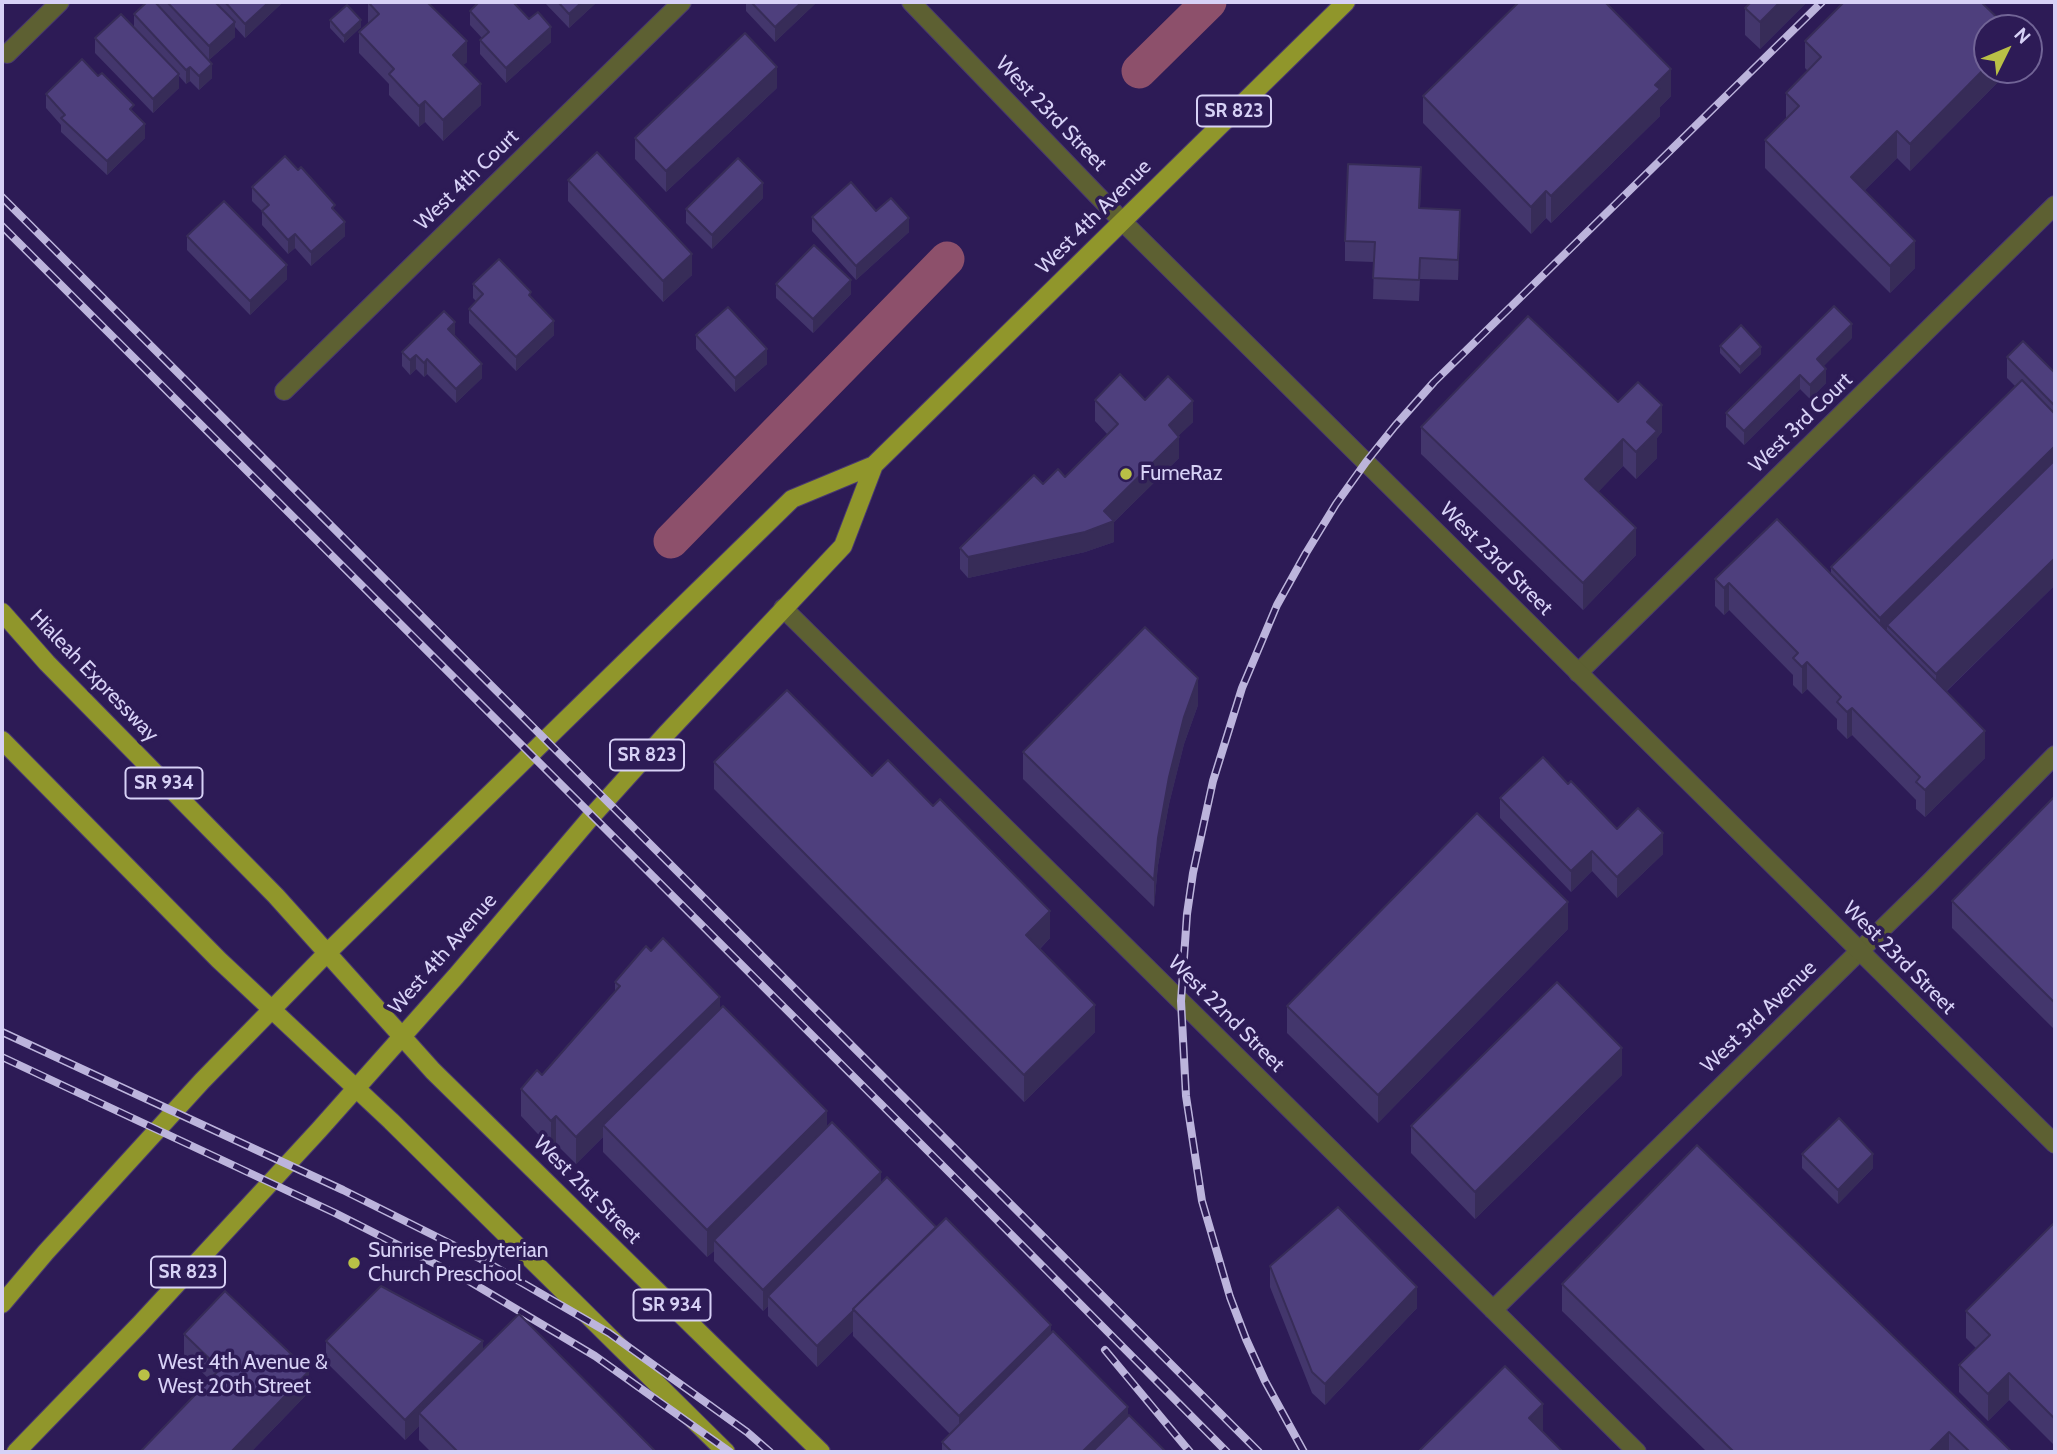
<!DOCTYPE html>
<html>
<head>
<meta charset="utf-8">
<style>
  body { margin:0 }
  #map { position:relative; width:2057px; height:1454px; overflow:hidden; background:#2d1b56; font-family:Cabin,sans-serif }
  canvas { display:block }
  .frame { position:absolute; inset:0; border:4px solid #d7d1f6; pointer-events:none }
  .north { position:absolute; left:1973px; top:14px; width:70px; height:70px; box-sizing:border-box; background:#2d1b56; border:2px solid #716496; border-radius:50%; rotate:47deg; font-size:19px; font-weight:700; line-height:28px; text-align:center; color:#d7d1f6 }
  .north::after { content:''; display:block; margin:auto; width:24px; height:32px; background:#b9c046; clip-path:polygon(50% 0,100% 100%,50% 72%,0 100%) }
</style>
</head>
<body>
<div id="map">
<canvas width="2057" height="1454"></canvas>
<div class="frame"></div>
<div class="north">N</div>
</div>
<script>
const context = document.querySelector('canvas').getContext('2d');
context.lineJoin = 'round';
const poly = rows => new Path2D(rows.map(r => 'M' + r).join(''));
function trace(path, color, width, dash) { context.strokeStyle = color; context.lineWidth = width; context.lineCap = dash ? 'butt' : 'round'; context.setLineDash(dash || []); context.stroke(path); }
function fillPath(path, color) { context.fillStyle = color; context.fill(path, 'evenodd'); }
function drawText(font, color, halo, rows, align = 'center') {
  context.font = font + ' Cabin,sans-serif'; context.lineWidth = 7; context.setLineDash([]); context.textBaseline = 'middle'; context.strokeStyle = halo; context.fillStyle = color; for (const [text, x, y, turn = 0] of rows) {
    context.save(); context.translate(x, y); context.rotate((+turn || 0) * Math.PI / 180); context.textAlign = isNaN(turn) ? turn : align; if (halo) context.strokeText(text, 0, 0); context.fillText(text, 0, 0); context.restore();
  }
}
const canal = poly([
  [1139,71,1209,2],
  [671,541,947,259]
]);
const minor = poly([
  [7,54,60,2],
  [284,391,682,2],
  [783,608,1637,1452],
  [1578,673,2055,205],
  [1493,1310,1928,884,2055,755]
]);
const tertiary = poly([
  [911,2,1122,221,2055,1144]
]);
const primary = poly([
  [2,612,47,663,276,896,433,1071,821,1452],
  [2,740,219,960,391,1121,726,1452],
  [2,1304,46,1252,202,1081,327,953,792,499,874,465,1346,2],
  [16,1452,139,1325,319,1130,456,976,592,816,666,734,843,546,874,465]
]);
const rail = poly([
  [2,197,1259,1452],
  [2,226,976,1199,1227,1452],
  [2,1032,343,1190,481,1259,609,1333,747,1432,770,1452],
  [2,1057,335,1213,469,1281,595,1356,730,1452],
  [1105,1350,1190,1452],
  [1304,1452,1265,1381,1246,1339,1230,1297,1202,1201,1186,1096,1181,1001,1187,914,1193,873,1213,781,1242,688,1277,605,1306,553,1336,504,1366,462,1395,426,1434,382,1822,2]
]);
const wall = poly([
  [147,2,281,2,281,4,245,38,235,27,235,37,209,60,212,78,199,90,190,81,186,84,179,76,179,88,153,113,95,53,95,38,134,27,134,14],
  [368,2,467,62,463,65,481,105,443,141,425,122,419,127,389,95,389,84,359,53,359,32,368,23],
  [544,2,597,2,569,28],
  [746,2,817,2,775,42,746,11],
  [1751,2,1807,2,1760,49,1745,35,1745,8],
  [470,11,529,19,551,42,506,83,480,54,480,40,482,38,470,25],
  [330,20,361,27,344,43,330,28],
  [1805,41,1987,70,2010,70,1910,171,1897,158,1864,191,1915,268,1890,293,1765,168,1765,140,1786,120,1786,93,1808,71,1805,68],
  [98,76,134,113,145,138,107,175,61,132,61,125,46,108,46,94],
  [777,88,666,192,635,159,635,138],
  [1423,96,1671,96,1660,107,1660,116,1551,223,1546,218,1531,234,1423,123],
  [568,180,692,275,663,302,568,201],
  [252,187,335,212,345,236,311,266,295,248,288,254,262,225,262,211,252,201],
  [1421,187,1420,208,1460,231,1458,280,1420,279,1419,301,1373,299,1374,262,1345,261,1345,241],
  [763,198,712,249,686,223,686,209],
  [876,211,909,232,856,280,812,231,812,217],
  [187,236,287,279,250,315,187,250],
  [473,284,531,297,554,335,516,371,469,323,469,309,476,301,473,298],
  [776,284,851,294,813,333,776,298],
  [696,335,767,364,735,392,696,349],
  [455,336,482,378,456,403,427,374,424,377,416,369,410,375,402,366,402,352],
  [1852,338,1823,366,1826,383,1810,399,1800,389,1744,445,1726,427,1726,413],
  [1720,346,1761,354,1740,374,1720,353],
  [2007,357,2055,373,2055,585,1946,692,1985,758,1925,817,1916,809,1916,800,1852,735,1847,739,1837,729,1837,719,1807,689,1802,694,1793,685,1793,675,1729,610,1724,615,1715,606,1715,579,1831,574,1831,567,2015,386,2007,378],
  [1095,400,1145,400,1193,422,1178,436,1179,458,1114,522,1114,542,1085,552,968,578,960,569,960,548,1043,484,1065,477,1108,435,1095,421],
  [1618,402,1662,432,1657,438,1657,458,1636,479,1623,466,1598,492,1636,555,1583,610,1421,454,1421,427],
  [1198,705,1184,744,1169,804,1158,865,1154,907,1023,779,1023,752],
  [714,762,872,776,933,806,1050,938,1040,949,1095,1032,1024,1102,714,789],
  [1568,784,1617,829,1663,854,1617,898,1592,871,1571,892,1500,818,1500,798],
  [2055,796,2055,1030,1952,928,1952,901],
  [1568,929,1378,1123,1287,1033,1287,1006],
  [651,951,720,1010,827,1127,881,1183,936,1227,1051,1333,1128,1417,1166,1452,942,1452,942,1442,950,1434,853,1336,853,1331,817,1367,768,1316,768,1306,763,1311,714,1261,714,1251,707,1257,603,1152,603,1137,576,1164,556,1144,551,1148,521,1116,521,1089,542,1075,615,992,615,982],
  [1622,1075,1475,1219,1411,1153,1411,1126],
  [1802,1154,1873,1168,1838,1204,1802,1168],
  [2055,1222,2055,1446,2009,1400,1988,1421,1959,1392,1959,1365,1976,1348,1966,1338,1966,1311],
  [1270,1266,1417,1308,1325,1405,1312,1393,1270,1287],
  [1562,1284,2012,1452,1707,1452,1562,1311],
  [184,1334,309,1392,251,1452,140,1452,210,1380,184,1355],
  [326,1341,483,1349,656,1452,431,1452,419,1440,419,1426,405,1440,326,1362]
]);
const shadedWall = poly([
  [269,2,281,2,281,4,245,38,245,24],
  [582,2,597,2,569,28,569,14],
  [802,2,817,2,775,42,775,27],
  [1780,2,1807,2,1760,49,1760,22],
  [361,20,361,27,344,43,344,36],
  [235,22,235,37,209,60,209,46],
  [551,27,551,42,506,83,506,68],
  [467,41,467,62,453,75,453,55],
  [212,64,212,78,199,90,199,76],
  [1987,66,1987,70,2010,70,1910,171,1910,144],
  [190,67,190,81,186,84,186,70],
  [777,67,777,88,666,192,666,171],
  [1671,69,1671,96,1660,107,1660,116,1551,223,1551,196],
  [179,74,179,88,153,113,153,99],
  [481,84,481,105,443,141,443,120],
  [425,101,425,122,419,127,419,106],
  [145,124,145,138,107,175,107,161],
  [1897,131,1897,158,1851,204,1851,177],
  [763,183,763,198,712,249,712,235],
  [1546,191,1546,218,1531,234,1531,207],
  [1460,210,1460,231,1458,280,1458,260],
  [909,218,909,232,856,280,856,266],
  [345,222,345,236,311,266,311,252],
  [295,234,295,248,288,254,288,240],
  [1915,241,1915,268,1890,293,1890,266],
  [692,254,692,275,663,302,663,281],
  [287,265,287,279,250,315,250,301],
  [851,280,851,294,813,333,813,319],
  [554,321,554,335,516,371,516,357],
  [455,322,455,336,448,329],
  [1852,324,1852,338,1817,373,1817,359],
  [1761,347,1761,354,1740,374,1740,367],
  [767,349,767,364,735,392,735,378],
  [416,355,416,369,410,375,410,360],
  [427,359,427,374,424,377,424,363],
  [482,364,482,378,456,403,456,389],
  [1826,369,1826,383,1810,399,1810,385],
  [1800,375,1800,389,1744,445,1744,431],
  [1193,401,1193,422,1169,445,1169,425],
  [1662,405,1662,432,1657,438,1657,458,1636,479,1636,452,1647,422],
  [1179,437,1179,458,1114,522,1114,542,1085,552,968,578,968,557,1104,511],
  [1623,439,1623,466,1585,506,1585,479],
  [2055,446,2055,473,1887,625,1887,637,1880,645,1880,618],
  [1636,528,1636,555,1583,610,1583,583],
  [2055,558,2055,585,1936,701,1936,674],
  [1729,583,1729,610,1724,615,1724,588],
  [1807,662,1807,689,1802,694,1802,667],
  [1198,678,1198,705,1184,744,1169,804,1158,865,1154,907,1154,880,1158,838,1169,777,1184,717],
  [1852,708,1852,735,1847,739,1847,712],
  [1985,731,1985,758,1925,817,1925,790],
  [1663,833,1663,854,1617,898,1617,877],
  [1592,851,1592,871,1571,892,1571,871],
  [1568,902,1568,929,1378,1123,1378,1095],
  [1050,911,1050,938,1026,963,1026,935],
  [720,997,720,1024,603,1125,603,1137,576,1164,576,1137],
  [1095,1005,1095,1032,1024,1102,1024,1075],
  [1622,1048,1622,1075,1475,1219,1475,1192],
  [827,1111,827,1138,714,1240,714,1251,707,1257,707,1230],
  [556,1116,556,1144,551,1148,551,1121],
  [1873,1154,1873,1168,1838,1204,1838,1190],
  [881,1172,881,1193,768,1296,768,1306,763,1311,763,1290],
  [1417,1287,1417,1308,1325,1405,1325,1384],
  [853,1311,853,1331,817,1367,817,1346],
  [1051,1325,1051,1352,959,1443,959,1416],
  [483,1341,483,1362,419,1413,419,1426,405,1440,405,1420],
  [309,1371,309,1392,251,1452,231,1452],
  [2009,1373,2009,1400,1988,1421,1988,1394],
  [1543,1404,1543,1431,1529,1445,1529,1418],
  [1128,1407,1128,1434,1109,1452,1082,1452],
  [1949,1432,1949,1452,1929,1452]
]);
const building = poly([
  [147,2,155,2,212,64,199,76,190,67,186,70,134,14,147,2],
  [167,2,215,2,235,22,209,46,167,2],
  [225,2,269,2,245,24,225,2],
  [368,2,427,2,467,41,453,55,481,84,443,120,425,101,419,106,389,74,394,69,359,32,379,14,368,2],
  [479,2,513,2,529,19,538,12,551,27,506,68,480,40,489,32,470,11,479,2],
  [558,2,582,2,569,14,558,2],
  [751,2,802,2,775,27,751,2],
  [1519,2,1605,2,1671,69,1655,85,1660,89,1551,196,1546,191,1531,207,1423,96,1519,2],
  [1751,2,1780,2,1760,22,1745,8,1751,2],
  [1844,2,1981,2,2008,28,1987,28,1987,66,1910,144,1897,131,1851,177,1915,241,1890,266,1765,140,1799,106,1786,93,1821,57,1805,41,1844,2],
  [347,5,361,20,344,36,330,20,347,5],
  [121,14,179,74,153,99,95,38,121,14],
  [745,33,777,67,666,171,635,138,745,33],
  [82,59,98,76,102,73,134,105,130,109,145,124,107,161,61,118,65,115,46,94,82,59],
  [597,152,692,254,663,281,568,180,597,152],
  [285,156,298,170,301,167,335,205,332,208,345,222,311,252,295,234,288,240,262,211,269,205,252,187,285,156],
  [738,158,763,183,712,235,686,209,738,158],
  [1348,164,1421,167,1419,208,1460,210,1458,260,1420,258,1419,280,1373,278,1375,242,1345,241,1348,164],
  [851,182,876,211,891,198,909,218,856,266,812,217,851,182],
  [224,201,287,265,250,301,187,236,224,201],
  [814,245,851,280,813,319,776,284,814,245],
  [499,259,531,292,529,295,554,321,516,357,469,309,483,294,473,284,499,259],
  [1834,306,1852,324,1817,359,1826,369,1810,385,1800,375,1744,431,1726,413,1834,306],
  [728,307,767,349,735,378,696,335,728,307],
  [444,311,455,322,448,329,482,364,456,389,427,359,424,363,416,355,410,360,402,352,444,311],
  [1528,316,1618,402,1638,382,1662,405,1647,422,1657,431,1636,452,1623,439,1585,479,1636,528,1583,583,1421,427,1528,316],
  [1741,325,1761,347,1740,367,1720,346,1741,325],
  [2023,341,2055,373,2055,406,2007,357,2023,341],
  [1120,374,1145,400,1168,376,1193,401,1169,425,1179,437,1104,511,1114,521,1085,532,968,557,960,548,1034,475,1043,484,1058,469,1065,477,1118,424,1095,400,1120,374],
  [2022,380,2055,414,2055,446,1880,618,1831,567,2022,380],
  [2055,460,2055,558,1936,674,1887,625,2055,460],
  [1777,519,1985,731,1925,790,1916,782,1920,777,1852,708,1847,712,1837,702,1841,697,1807,662,1802,667,1793,658,1798,653,1729,583,1724,588,1715,579,1777,519],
  [1145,627,1198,678,1184,717,1169,777,1158,838,1154,880,1023,752,1145,627],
  [787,690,872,776,888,760,933,806,940,799,1050,911,1026,935,1095,1005,1024,1075,714,762,787,690],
  [1543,757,1568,784,1571,781,1617,829,1638,808,1663,833,1617,877,1592,851,1571,871,1500,798,1543,757],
  [2055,796,2055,1003,1952,901,2055,796],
  [1477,813,1568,902,1378,1095,1287,1006,1477,813],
  [663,938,720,997,576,1137,556,1116,551,1121,521,1089,537,1070,542,1075,620,986,615,982,646,946,651,951,663,938],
  [1557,982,1622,1048,1475,1192,1411,1126,1557,982],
  [723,1006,827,1111,707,1230,603,1125,723,1006],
  [1839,1118,1873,1154,1838,1190,1802,1154,1839,1118],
  [832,1122,881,1172,763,1290,714,1240,832,1122],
  [1697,1145,2012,1452,1970,1452,1949,1432,1929,1452,1734,1452,1562,1284,1697,1145],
  [887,1177,936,1227,853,1309,853,1311,817,1346,768,1296,887,1177],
  [1338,1207,1417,1287,1325,1384,1312,1372,1270,1266,1338,1207],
  [946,1218,1051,1325,959,1416,853,1309,946,1218],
  [2055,1222,2055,1419,2009,1373,1988,1394,1959,1365,1990,1335,1966,1311,2055,1222],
  [381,1286,483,1341,405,1420,326,1341,381,1286],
  [225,1291,309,1371,231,1452,140,1452,220,1369,184,1334,225,1291],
  [519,1314,656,1452,458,1452,419,1413,519,1314],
  [1053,1331,1128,1407,1082,1452,952,1452,942,1442,1053,1331],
  [1505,1366,1543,1404,1529,1418,1563,1452,1418,1452,1505,1366],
  [1129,1415,1166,1452,1092,1452,1129,1415]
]);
const markers = [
  [1126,474,7,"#b9c046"],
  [354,1263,7,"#b9c046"],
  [144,1375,7,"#b9c046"]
];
const shields = [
  [1234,111,74],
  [647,755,74],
  [164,783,77],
  [188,1272,74],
  [672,1305,77]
];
const shieldNames = [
  ["SR 823",1234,111],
  ["SR 823",647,755],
  ["SR 934",164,783],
  ["SR 823",188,1272],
  ["SR 934",672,1305]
];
const streetNames = [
  ["West 23rd Street",1051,114,46],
  ["West 4th Court",467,180,-44],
  ["West 4th Avenue",1094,217,-45],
  ["West 3rd Court",1801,423,-44],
  ["West 23rd Street",1496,559,45],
  ["Hialeah Expressway",94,676,46],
  ["West 4th Avenue",443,954,-49],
  ["West 23rd Street",1899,958,45],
  ["West 22nd Street",1226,1014,45],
  ["West 3rd Avenue",1759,1017,-44],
  ["West 21st Street",587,1190,45]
];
const poiNames = [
  ["FumeRaz",1140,474],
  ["Sunrise Presbyterian",368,1251],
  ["Church Preschool",368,1275],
  ["West 4th Avenue &",158,1363],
  ["West 20th Street",158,1387]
];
trace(canal, '#8d506b', 35);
trace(minor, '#483870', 20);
trace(tertiary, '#483870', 20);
trace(primary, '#483870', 20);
trace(minor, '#5d6032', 18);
trace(tertiary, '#5d6032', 18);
trace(primary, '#90962b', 18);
trace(rail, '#bcb4dc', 8);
trace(rail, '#2d1b56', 5, [16]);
fillPath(wall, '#43366c');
fillPath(shadedWall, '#372c58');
fillPath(building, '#4e3f7d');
trace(building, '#372c58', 2);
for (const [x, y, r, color] of markers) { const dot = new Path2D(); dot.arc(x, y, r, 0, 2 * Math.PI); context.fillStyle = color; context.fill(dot); trace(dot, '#2d1b56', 2.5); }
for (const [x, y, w] of shields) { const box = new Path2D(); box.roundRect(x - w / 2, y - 15.5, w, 31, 5); context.fillStyle = '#2d1b56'; context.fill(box); trace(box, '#d7d1f6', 2); }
drawText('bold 19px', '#d7d1f6', null, shieldNames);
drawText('21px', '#d7d1f6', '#2d1b56', streetNames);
drawText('21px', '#d7d1f6', '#2d1b56', poiNames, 'left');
</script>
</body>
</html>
